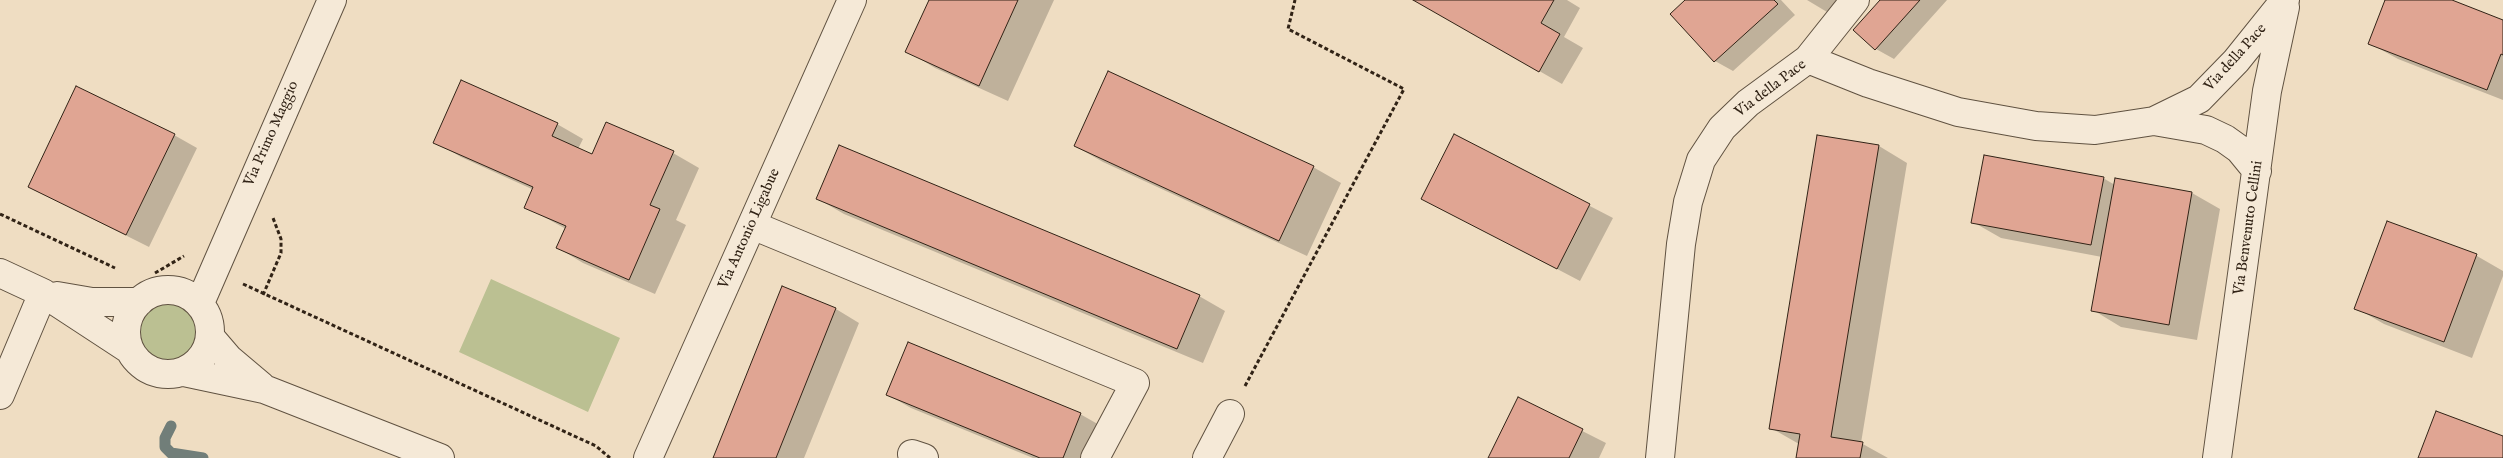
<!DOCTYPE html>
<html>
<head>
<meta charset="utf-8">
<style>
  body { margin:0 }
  canvas { display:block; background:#efddc2 }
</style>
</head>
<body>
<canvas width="2503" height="458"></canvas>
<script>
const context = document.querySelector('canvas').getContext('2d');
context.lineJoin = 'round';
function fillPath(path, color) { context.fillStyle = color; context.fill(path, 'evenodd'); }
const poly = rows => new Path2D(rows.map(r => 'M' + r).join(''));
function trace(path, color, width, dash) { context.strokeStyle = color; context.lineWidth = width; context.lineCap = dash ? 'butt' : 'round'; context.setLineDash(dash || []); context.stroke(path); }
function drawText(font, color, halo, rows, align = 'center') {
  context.font = font + ' "IM FELL English",serif'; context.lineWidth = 4; context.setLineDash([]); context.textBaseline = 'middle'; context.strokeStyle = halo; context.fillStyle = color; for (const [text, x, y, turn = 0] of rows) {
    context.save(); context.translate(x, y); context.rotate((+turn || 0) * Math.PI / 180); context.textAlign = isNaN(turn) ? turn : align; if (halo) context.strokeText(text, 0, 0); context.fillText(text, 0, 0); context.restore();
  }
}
const green = poly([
  [491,279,620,338,588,412,459,352],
  '139 332a29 29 0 1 1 58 0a29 29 0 1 1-58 0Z'
]);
const shadow = poly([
  [930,0,1054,0,1008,101,935,68,907,51],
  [1415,0,1567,0,1580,8,1564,37,1583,48,1562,84],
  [1687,0,1781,0,1795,15,1733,71,1715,61],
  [1807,0,1858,0,1837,18],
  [1882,0,1947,0,1894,59,1876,49,1855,30],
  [2386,0,2449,0,2503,21,2503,100,2398,59,2369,43],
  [557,124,583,139,578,149,592,156,673,153,699,168,676,220,686,225,655,294,583,263,558,248,566,229,526,207,534,190,461,157,435,142],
  [174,135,197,148,149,247,29,187],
  [1455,136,1613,218,1580,281,1422,198],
  [1075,146,1313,167,1341,183,1307,256,1103,162],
  [1879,146,1907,163,1861,443,1888,458,1797,458,1799,444,1771,428],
  [2103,178,2115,185,2192,193,2220,209,2197,340,2121,327,2093,310,2102,257,2001,238,1973,222],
  [818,199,1199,296,1225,311,1203,363,844,214],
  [2388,222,2477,256,2503,271,2503,276,2472,358,2384,324,2356,308],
  [783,288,836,309,859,323,804,458,714,458],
  [888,395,1080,414,1103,427,1091,458,1033,458,911,408],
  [1519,399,1606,443,1599,458,1490,458]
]);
const stream = poly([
  [171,426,165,438,165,447,171,453,203,458]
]);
const building = poly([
  [929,0,1018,0,979,86,905,52,929,0],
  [1413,0,1554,0,1541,23,1560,34,1539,72,1413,0],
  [1685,0,1774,0,1778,4,1714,62,1670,14,1685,0],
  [1880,0,1920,0,1875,50,1853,30,1880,0],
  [2385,0,2452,0,2503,20,2503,55,2501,54,2487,90,2368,44,2385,0],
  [1108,71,1314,166,1279,241,1074,146,1108,71],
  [461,80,558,123,552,136,592,154,606,122,674,151,650,205,660,209,629,280,556,248,566,226,524,208,533,187,433,143,461,80],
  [76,86,175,134,126,235,28,187,76,86],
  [1454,134,1590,204,1557,269,1421,199,1454,134],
  [1817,135,1879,145,1831,437,1863,442,1860,458,1796,458,1800,434,1769,429,1817,135],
  [839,145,1200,295,1177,349,816,199,839,145],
  [1984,155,2104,177,2091,245,1971,223,1984,155],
  [2115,178,2192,192,2169,325,2091,311,2115,178],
  [2387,221,2477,254,2444,342,2354,309,2387,221],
  [782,286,836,308,776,458,713,458,782,286],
  [908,342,1081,413,1063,458,1040,458,886,395,908,342],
  [1518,397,1583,429,1569,458,1488,458,1518,397],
  [2436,411,2503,436,2503,458,2418,458,2436,411]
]);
const path = poly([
  [0,214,115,268],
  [155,273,184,256],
  [243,284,596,446,610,458],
  [263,295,281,253,281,239,273,218],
  [1245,386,1404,89,1288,29,1295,0]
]);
const minor = poly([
  [1808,59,1868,83,1958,112,2036,126,2095,130,2154,121,2199,99,2236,61,2285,0],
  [2154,121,2206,130,2225,139,2239,149,2257,171],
  [752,225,1135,383,1095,458],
  [0,273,43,293,130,350],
  '126 332a42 42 0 1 1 84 0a42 42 0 1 1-84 0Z',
  [57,296,92,302,139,302],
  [200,303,332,0],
  [211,338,229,359,261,386],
  [184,372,264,389,440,458],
  [0,395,43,293],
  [912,454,924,458],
  [648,458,852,0],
  [1207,458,1230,414],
  [1660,458,1681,244,1688,202,1701,160,1722,128,1748,103,1808,59,1855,0],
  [2217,458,2267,91,2285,7]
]);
const streetNames = [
  ["Via della Pace",2236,58,-48],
  ["Via della Pace",1771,89,-37],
  ["Via Primo Maggio",272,134,-66],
  ["Via Benvenuto Cellini",2249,228,-82],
  ["Via Antonio Ligabue",750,229,-66]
];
fillPath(green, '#bbc092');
fillPath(shadow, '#0003');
trace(stream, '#717e79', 11);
fillPath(building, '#e0a593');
trace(building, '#312316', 1);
trace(minor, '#605241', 30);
trace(path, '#312316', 3, [4, 2.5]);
trace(minor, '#f5e9d7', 28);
drawText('15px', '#312316', '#f5e9d7', streetNames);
</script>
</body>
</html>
